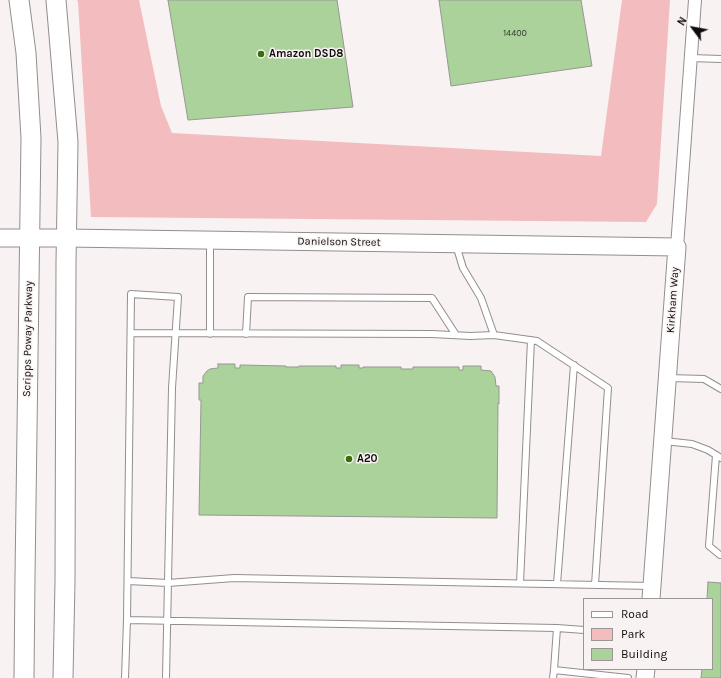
<!DOCTYPE html>
<html>
<head>
<meta charset="utf-8">
<style>
  body { margin:0 }
  #map { position:relative; width:721px; height:678px; overflow:hidden; background:#f9f2f2; font-family:Karla,sans-serif }
  canvas { display:block }
  .legend { position:absolute; left:583px; top:598px; width:130px; height:72px; box-sizing:border-box; background:#f9f2f2; border:1px solid #9b9696; margin:0; padding:5px 7px; list-style:none; font-size:12px; color:#0d0b0b }
  .legend li { display:flex; align-items:center; gap:8px; height:20px }
  .legend b { width:20px; border:1px solid #9b9696 }
  .north { position:absolute; left:673px; top:8px; width:40px; height:40px; -webkit-text-stroke:3px #f9f2f2; paint-order:stroke; rotate:302deg; font-size:11px; font-weight:700; line-height:16px; text-align:center; color:#0d0b0b }
  .north::after { content:''; display:block; margin:auto; width:14px; height:18px; background:#0d0b0b; clip-path:polygon(50% 0,100% 100%,50% 72%,0 100%) }
</style>
</head>
<body>
<div id="map">
<canvas width="721" height="678"></canvas>
<ul class="legend">
<li><b style="height:5px;background:#fff"></b>Road</li>
<li><b style="height:11px;background:#f3bdbf"></b>Park</li>
<li><b style="height:11px;background:#abd29b"></b>Building</li>
</ul>
<div class="north">N</div>
</div>
<script>
const context = document.querySelector('canvas').getContext('2d');
context.lineJoin = 'round';
function fillPath(path, color) { context.fillStyle = color; context.fill(path, 'evenodd'); }
const poly = rows => new Path2D(rows.map(r => 'M' + r).join(''));
function trace(path, color, width, dash) { context.strokeStyle = color; context.lineWidth = width; context.lineCap = dash ? 'butt' : 'round'; context.setLineDash(dash || []); context.stroke(path); }
function drawText(font, color, halo, rows, align = 'center') {
  context.font = font + ' Karla,sans-serif'; context.lineWidth = 3; context.setLineDash([]); context.textBaseline = 'middle'; context.strokeStyle = halo; context.fillStyle = color; for (const [text, x, y, turn = 0] of rows) {
    context.save(); context.translate(x, y); context.rotate((+turn || 0) * Math.PI / 180); context.textAlign = isNaN(turn) ? turn : align; if (halo) context.strokeText(text, 0, 0); context.fillText(text, 0, 0); context.restore();
  }
}
const green = poly([
  [77,0,139,0,161,106,172,133,601,156,622,0,670,0,657,204,646,222,91,217,78,2]
]);
const building = poly([
  [168,0,337,0,353,107,188,120,168,0],
  [439,0,581,0,592,66,451,86,439,0],
  [218,364,235,364,235,368,240,368,240,365,286,366,286,367,299,367,299,366,336,366,336,368,341,368,341,365,359,365,359,368,363,368,363,367,401,367,401,369,413,369,413,367,459,367,459,370,463,370,463,366,481,366,481,370,491,371,495,377,496,386,499,386,499,404,498,403,497,518,199,515,201,400,199,400,199,383,203,383,203,376,207,371,210,369,218,368,218,364],
  [708,582,721,583,721,678,701,678,702,669,712,669,712,599,707,599,708,582]
]);
const lane = poly([
  [691,58,721,59],
  [210,242,210,334],
  [131,333,432,334,470,336,494,335,481,298,463,268,456,245],
  [246,334,248,297,432,298,456,335],
  [494,335,537,341,608,388,595,585],
  [669,378,704,379,721,389],
  [664,441,692,444,708,450,721,458],
  [716,455,709,546,720,555,721,555],
  [128,581,168,583,234,578,652,586],
  [520,583,531,340],
  [557,584,574,365],
  [127,620,131,294,178,297,172,388,166,678],
  [554,670,557,628,584,630],
  [125,678,127,620,557,628],
  [553,678,554,670,628,678]
]);
const street = poly([
  [677,247,695,0]
]);
const secondary = poly([
  [0,238,66,238,677,247,651,599],
  [645,678,646,669]
]);
const primary = poly([
  [19,0,26,53,31,138,25,576,24,678],
  [56,0,68,142,66,263,65,582,63,678]
]);
const markers = [
  [261,54,4,"#347106"],
  [349,459,4,"#347106"]
];
const numberNames = [
  ["14400",515,33]
];
const poiNames = [
  ["Amazon DSD8",269,54],
  ["A20",357,459]
];
const streetNames = [
  ["Danielson Street",339,242,1],
  ["Kirkham Way",673,300,-86],
  ["Scripps Poway Parkway",28,339,-89]
];
fillPath(green, '#f3bdbf');
fillPath(building, '#abd29b');
trace(building, '#959893', 1);
trace(lane, '#948d8e', 8);
trace(street, '#948d8e', 14);
trace(secondary, '#948d8e', 19);
trace(primary, '#948d8e', 21);
trace(lane, '#fff', 6);
trace(street, '#fff', 12);
trace(secondary, '#fff', 17);
trace(primary, '#fff', 19);
for (const [x, y, r, color] of markers) { const dot = new Path2D(); dot.arc(x, y, r, 0, 2 * Math.PI); context.fillStyle = color; context.fill(dot); trace(dot, '#f9f2f2', 1.5); }
drawText('9px', '#343d2f', null, numberNames);
drawText('bold 11px', '#0d0b0b', '#f9f2f2', poiNames, 'left');
drawText('11px', '#0d0b0b', '#f9f2f2', streetNames);
</script>
</body>
</html>
